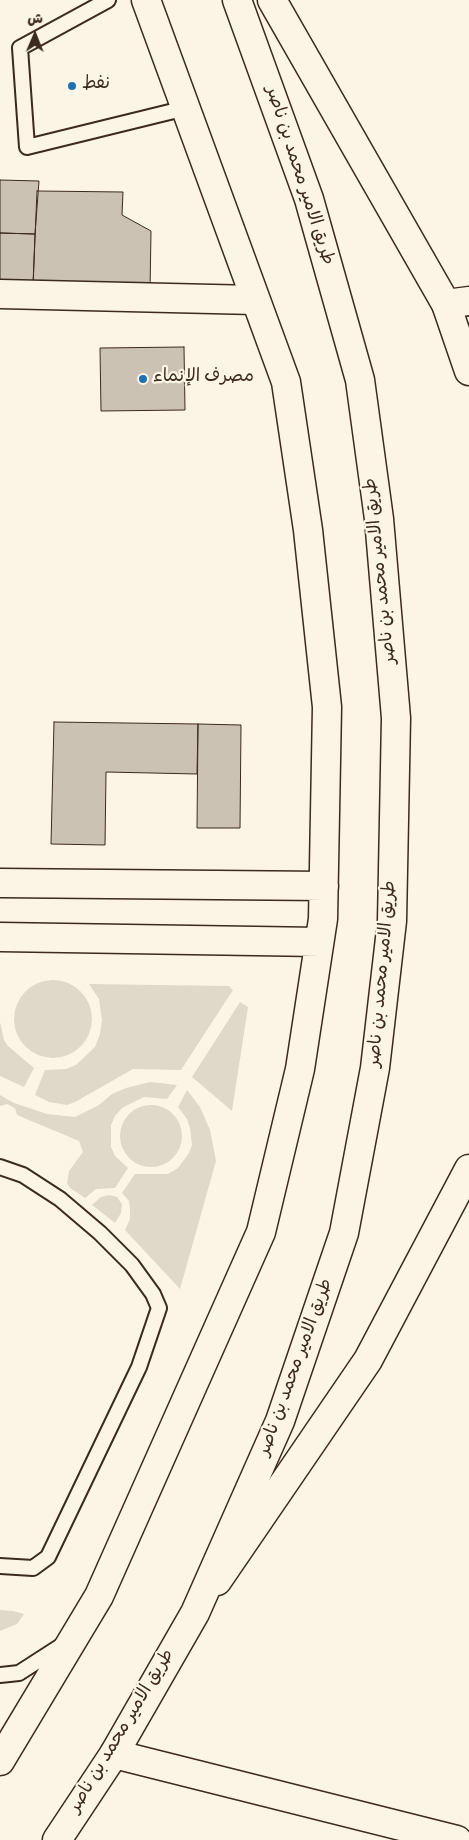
<!DOCTYPE html>
<html>
<head>
<meta charset="utf-8">
<style>
  body { margin:0 }
  #map { position:relative; width:469px; height:1840px; overflow:hidden; background:#fcf5e5; font-family:Dekko,"Playpen Sans Arabic",sans-serif }
  canvas { display:block }
  .north { position:absolute; left:10px; top:10px; width:50px; height:50px; -webkit-text-stroke:4px #fcf5e5; paint-order:stroke; rotate:1deg; font-size:14px; font-weight:700; line-height:20px; text-align:center; color:#3b2a1e }
  .north::after { content:''; display:block; margin:auto; width:18px; height:22px; background:#3b2a1e; clip-path:polygon(50% 0,100% 100%,50% 72%,0 100%) }
</style>
</head>
<body>
<div id="map">
<canvas width="469" height="1840"></canvas>
<div class="north">ش</div>
</div>
<script>
const context = document.querySelector('canvas').getContext('2d');
context.lineJoin = 'round';
function fillPath(path, color) { context.fillStyle = color; context.fill(path, 'evenodd'); }
const poly = rows => new Path2D(rows.map(r => 'M' + r).join(''));
function trace(path, color, width, dash) { context.strokeStyle = color; context.lineWidth = width; context.lineCap = dash ? 'butt' : 'round'; context.setLineDash(dash || []); context.stroke(path); }
function drawText(font, color, halo, rows, align = 'center') {
  context.font = font + ' Dekko,"Playpen Sans Arabic",sans-serif'; context.lineWidth = 4.5; context.setLineDash([]); context.textBaseline = 'middle'; context.strokeStyle = halo; context.fillStyle = color; for (const [text, x, y, turn = 0] of rows) {
    context.save(); context.translate(x, y); context.rotate((+turn || 0) * Math.PI / 180); context.textAlign = isNaN(turn) ? turn : align; if (halo) context.strokeText(text, 0, 0); context.fillText(text, 0, 0); context.restore();
  }
}
const green = poly([
  '14 1019a39 39 0 1 1 78 0a39 39 0 1 1-78 0Z',
  [89,984,229,986,233,990,181,1070,133,1069,75,1102,67,1105,49,1102,35,1095,45,1070,66,1069,76,1065,95,1047,100,1034,102,1021,99,999],
  [240,1002,248,1007,232,1111,192,1077],
  [0,1022,4,1040,8,1046,34,1068,24,1087,0,1076],
  [150,1082,177,1085,167,1099,144,1097,122,1108,115,1116,111,1125,111,1147,115,1156,128,1168,115,1188,96,1189,85,1198,70,1188,67,1183,69,1171,83,1152,79,1141,17,1115,15,1108,7,1104,0,1106,0,1095,14,1103,47,1114,75,1117,99,1105,112,1094,126,1088],
  [187,1090,200,1107,210,1130,216,1161,180,1289,125,1230,130,1219,130,1209,129,1201,122,1193,135,1174,168,1174,178,1168,189,1153,192,1145,190,1128,187,1119,178,1107],
  '120 1136a31 31 0 1 1 62 0a31 31 0 1 1-62 0Z',
  [109,1195,117,1197,122,1204,121,1213,115,1223,92,1205,101,1197],
  [0,1610,13,1611,24,1614,17,1624,0,1631]
]);
const building = poly([
  [0,180,39,181,35,234,0,233,0,180],
  [37,191,123,192,122,215,151,231,150,291,33,286,37,191],
  [0,233,35,234,33,286,0,285,0,233],
  [184,347,185,410,101,411,100,348,184,347],
  [54,722,198,724,197,774,106,772,105,845,51,844,54,722],
  [198,724,241,725,240,828,197,828,198,724]
]);
const service = poly([
  [108,0,20,48,27,147,186,108],
  [0,1167,23,1175,60,1199,100,1233,132,1265,153,1294,159,1308,139,1367,48,1557,33,1568,0,1566],
  [0,1675,19,1673,64,1644]
]);
const minor = poly([
  [0,294,255,300],
  [446,304,469,301],
  [217,1581,368,1360,469,1169],
  [114,1754,457,1840]
]);
const tertiary = poly([
  [272,0,446,304,469,371]
]);
const secondary = poly([
  [0,883,324,886],
  [0,937,319,942],
  [0,1761,99,1596,261,1232,300,1069,323,919,327,707,308,530,286,382,146,0],
  [57,1840,114,1754,195,1613,280,1421,344,1233,375,1068,392,921,396,718,379,519,360,380,309,199,237,0]
]);
const markers = [
  [72,86,5,"#1f6fb2"],
  [143,379,5,"#1f6fb2"]
];
const poiNames = [
  ["نفط",82,86],
  ["مصرف الإنماء",153,379]
];
const streetNames = [
  ["طريق الامير محمد بن ناصر",298,176,72],
  ["طريق الامير محمد بن ناصر",382,571,-96],
  ["طريق الامير محمد بن ناصر",384,974,-85],
  ["طريق الامير محمد بن ناصر",297,1368,-70],
  ["طريق الامير محمد بن ناصر",123,1732,-59]
];
fillPath(green, '#e0d8c8');
fillPath(building, '#ccc2b3');
trace(building, '#3b2a1e', 1);
trace(service, '#3b2a1e', 18);
trace(minor, '#3b2a1e', 31);
trace(tertiary, '#3b2a1e', 31);
trace(secondary, '#3b2a1e', 31);
trace(service, '#fcf5e5', 14);
trace(minor, '#fcf5e5', 28);
trace(tertiary, '#fcf5e5', 28);
trace(secondary, '#fcf5e5', 28);
for (const [x, y, r, color] of markers) { const dot = new Path2D(); dot.arc(x, y, r, 0, 2 * Math.PI); context.fillStyle = color; context.fill(dot); trace(dot, '#fcf5e5', 2); }
drawText('18px', '#3b2a1e', '#fcf5e5', poiNames, 'left');
drawText('18px', '#3b2a1e', '#fcf5e5', streetNames);
</script>
</body>
</html>
